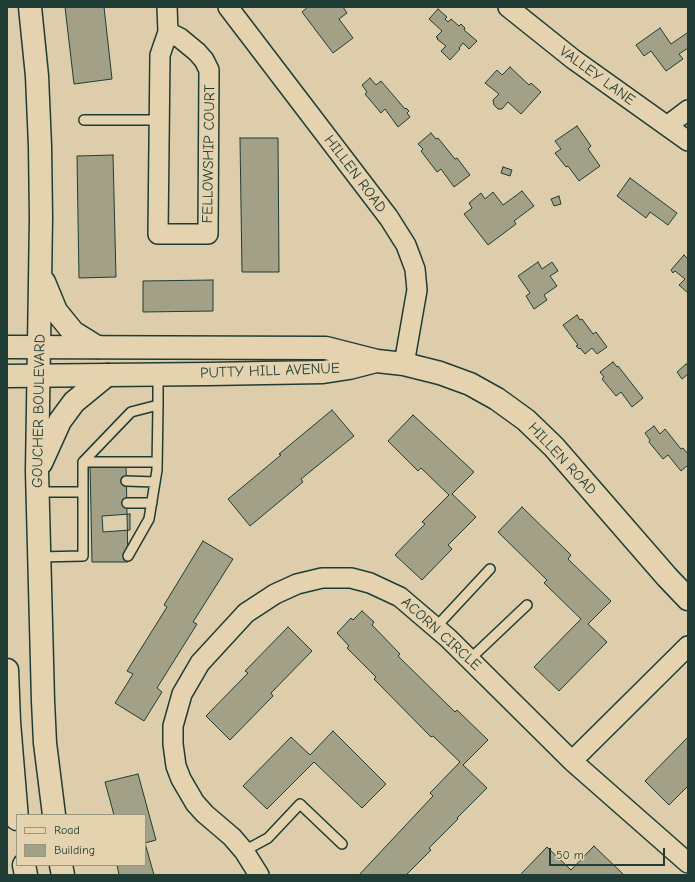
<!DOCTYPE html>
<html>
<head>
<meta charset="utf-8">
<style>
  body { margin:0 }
  #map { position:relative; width:695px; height:882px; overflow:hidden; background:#ddcdab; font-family:"Comic Neue",sans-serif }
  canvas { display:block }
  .frame { position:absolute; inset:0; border:8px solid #1f3d34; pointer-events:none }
  .legend { position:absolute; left:16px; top:814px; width:130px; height:52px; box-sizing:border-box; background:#e5d3b0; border:1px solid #96977e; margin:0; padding:5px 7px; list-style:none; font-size:12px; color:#1f3d34 }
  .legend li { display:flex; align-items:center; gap:8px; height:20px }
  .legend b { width:20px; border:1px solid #96977e }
  .scale { position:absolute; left:549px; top:848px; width:116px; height:18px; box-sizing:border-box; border:2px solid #1f3d34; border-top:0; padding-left:5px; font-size:12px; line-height:14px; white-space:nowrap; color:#1f3d34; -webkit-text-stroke:3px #e5d3b0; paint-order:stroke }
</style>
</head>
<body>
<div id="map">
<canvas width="695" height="882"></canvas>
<div class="frame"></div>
<ul class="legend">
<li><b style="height:5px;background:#e5d3b0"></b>Road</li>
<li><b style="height:11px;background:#a2a086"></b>Building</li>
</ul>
<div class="scale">50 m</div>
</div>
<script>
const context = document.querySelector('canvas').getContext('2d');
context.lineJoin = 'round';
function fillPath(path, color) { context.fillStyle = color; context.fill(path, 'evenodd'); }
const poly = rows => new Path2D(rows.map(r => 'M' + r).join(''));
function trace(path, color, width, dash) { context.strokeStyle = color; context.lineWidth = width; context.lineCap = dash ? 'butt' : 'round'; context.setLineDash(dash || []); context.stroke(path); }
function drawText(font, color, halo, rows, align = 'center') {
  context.font = font + ' "Comic Neue",sans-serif'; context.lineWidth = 3.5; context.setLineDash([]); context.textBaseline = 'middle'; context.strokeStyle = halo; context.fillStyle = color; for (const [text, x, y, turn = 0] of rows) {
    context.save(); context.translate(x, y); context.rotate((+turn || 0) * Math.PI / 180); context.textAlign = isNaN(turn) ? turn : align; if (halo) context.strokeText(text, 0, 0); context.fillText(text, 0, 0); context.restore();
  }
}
const building = poly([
  [65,7,104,7,112,79,74,84,65,7],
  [308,7,343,7,347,13,339,19,353,38,333,53,302,12,308,7],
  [438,9,447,17,445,19,448,22,451,19,459,26,461,24,465,28,464,30,477,41,469,49,463,43,459,48,460,49,450,60,441,51,446,46,437,39,438,38,436,37,442,31,429,19,438,9],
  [660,28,671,44,687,33,688,34,688,48,679,54,683,59,666,71,651,51,644,56,636,45,660,28],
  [510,67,529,85,531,83,541,92,521,114,508,102,502,109,498,109,494,105,493,100,499,94,485,83,497,70,502,75,510,67],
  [370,78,376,85,381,81,405,109,406,108,409,111,407,113,410,117,398,127,385,109,381,113,365,94,367,92,362,85,370,78],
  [577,126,591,146,588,149,600,166,579,181,568,166,566,167,555,153,561,149,555,141,577,126],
  [431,133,436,139,438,138,455,159,457,158,470,175,454,187,441,169,437,172,421,151,423,149,418,144,431,133],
  [240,138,278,138,279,272,242,272,240,138],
  [113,155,116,277,79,278,77,156,113,155],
  [503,167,512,170,510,176,501,173,503,167],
  [630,178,677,213,668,225,650,212,646,218,617,196,630,178],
  [522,191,534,206,514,221,516,224,488,245,464,214,472,208,469,203,481,193,485,199,493,192,503,205,522,191],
  [559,196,561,204,554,206,551,199,559,196],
  [684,255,688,259,688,293,679,285,685,279,675,271,673,273,671,270,684,255],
  [538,262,542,269,552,262,558,271,550,276,557,286,544,295,547,300,534,309,526,296,530,293,518,276,538,262],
  [213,280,213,311,143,312,143,281,213,280],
  [577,315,580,320,582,319,593,334,596,332,607,347,597,354,592,348,585,354,580,348,579,349,576,346,578,345,563,325,577,315],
  [613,362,617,367,618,366,643,398,632,407,621,392,616,396,602,379,604,377,600,372,613,362],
  [686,364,688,366,688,374,682,379,677,372,686,364],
  [332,410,354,436,301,479,303,482,250,526,228,499,281,455,279,454,332,410],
  [413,415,474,472,452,494,476,517,448,545,452,549,422,580,395,555,425,524,422,522,449,495,421,468,418,471,388,441,413,415],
  [654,426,660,434,665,429,681,449,683,448,688,454,688,465,681,471,668,455,663,459,649,442,650,440,645,433,654,426],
  [90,463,126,463,128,562,92,562,90,463],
  [522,507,571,555,568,559,611,601,588,624,607,642,559,691,534,667,581,619,544,583,547,580,498,532,522,507],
  [130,514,130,530,103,532,102,516,130,514],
  [203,541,233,559,193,622,197,624,157,688,162,692,144,721,115,703,133,674,127,671,167,607,164,605,203,541],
  [362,611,374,622,372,625,400,654,398,656,455,712,457,710,488,740,463,765,487,788,457,818,458,819,429,848,431,850,406,875,359,875,433,796,430,793,460,762,433,736,431,737,374,679,376,677,347,648,349,646,337,633,351,618,353,620,362,611],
  [288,627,312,651,271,693,273,696,230,740,206,716,248,673,245,671,288,627],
  [333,731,386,784,362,808,314,762,267,809,243,786,291,737,310,755,333,731],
  [688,737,688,786,669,805,645,781,688,737],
  [138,774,156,840,145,843,154,875,119,875,117,865,145,865,145,815,114,815,105,782,138,774],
  [594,846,624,875,573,875,572,874,571,875,520,875,547,847,571,870,594,846]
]);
const service = poly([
  [84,120,159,120],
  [83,462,157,462],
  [126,481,155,482],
  [38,492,83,492],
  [127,503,152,503],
  [128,556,149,519,157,470,158,405],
  [39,557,83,556,83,462,131,412,158,405,158,375],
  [436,627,490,569],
  [470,659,527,605],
  [244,851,268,838,300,804,342,844]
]);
const minor = poly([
  [167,7,168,32,160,55,158,234,208,234,209,70,204,60,197,52,180,38,168,32],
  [228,7,389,218,406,245,415,269,417,290,404,364],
  [508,7,573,59,688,141],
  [667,126,688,110],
  [572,761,688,646],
  [259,875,244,851,232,837,205,814,195,803,181,779,176,766,173,744,173,726,182,694,200,663,246,613,275,594,297,584,322,578,351,578,370,583,400,597,448,638,572,761,688,863]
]);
const tertiary = poly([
  [7,347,326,348,377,361,404,364,440,373,470,384,497,399,526,420,554,447,667,577,688,599],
  [7,376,208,374,323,372,349,368,376,361]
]);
const secondary = poly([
  [30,7,37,76,40,146,41,218,37,471,43,701,45,743,54,815],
  [44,282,56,311,73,332,97,347],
  [41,463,60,421,74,402,107,375],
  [7,670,9,722,17,819],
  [24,865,26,875],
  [61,865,63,875]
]);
const streetNames = [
  ["VALLEY LANE",597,76,36],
  ["FELLOWSHIP COURT",209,154,-89],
  ["HILLEN ROAD",355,174,53],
  ["PUTTY HILL AVENUE",270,371,-2],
  ["GOUCHER BOULEVARD",39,411,-89],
  ["HILLEN ROAD",562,459,47],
  ["ACORN CIRCLE",441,634,42]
];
fillPath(building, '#a2a086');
trace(building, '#1f3d34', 1);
trace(service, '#1f3d34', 12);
trace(minor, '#1f3d34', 22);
trace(tertiary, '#1f3d34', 25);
trace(secondary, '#1f3d34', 25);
trace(service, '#e5d3b0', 9);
trace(minor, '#e5d3b0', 19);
trace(tertiary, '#e5d3b0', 22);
trace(secondary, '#e5d3b0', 22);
drawText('15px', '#1f3d34', '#e5d3b0', streetNames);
</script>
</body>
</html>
